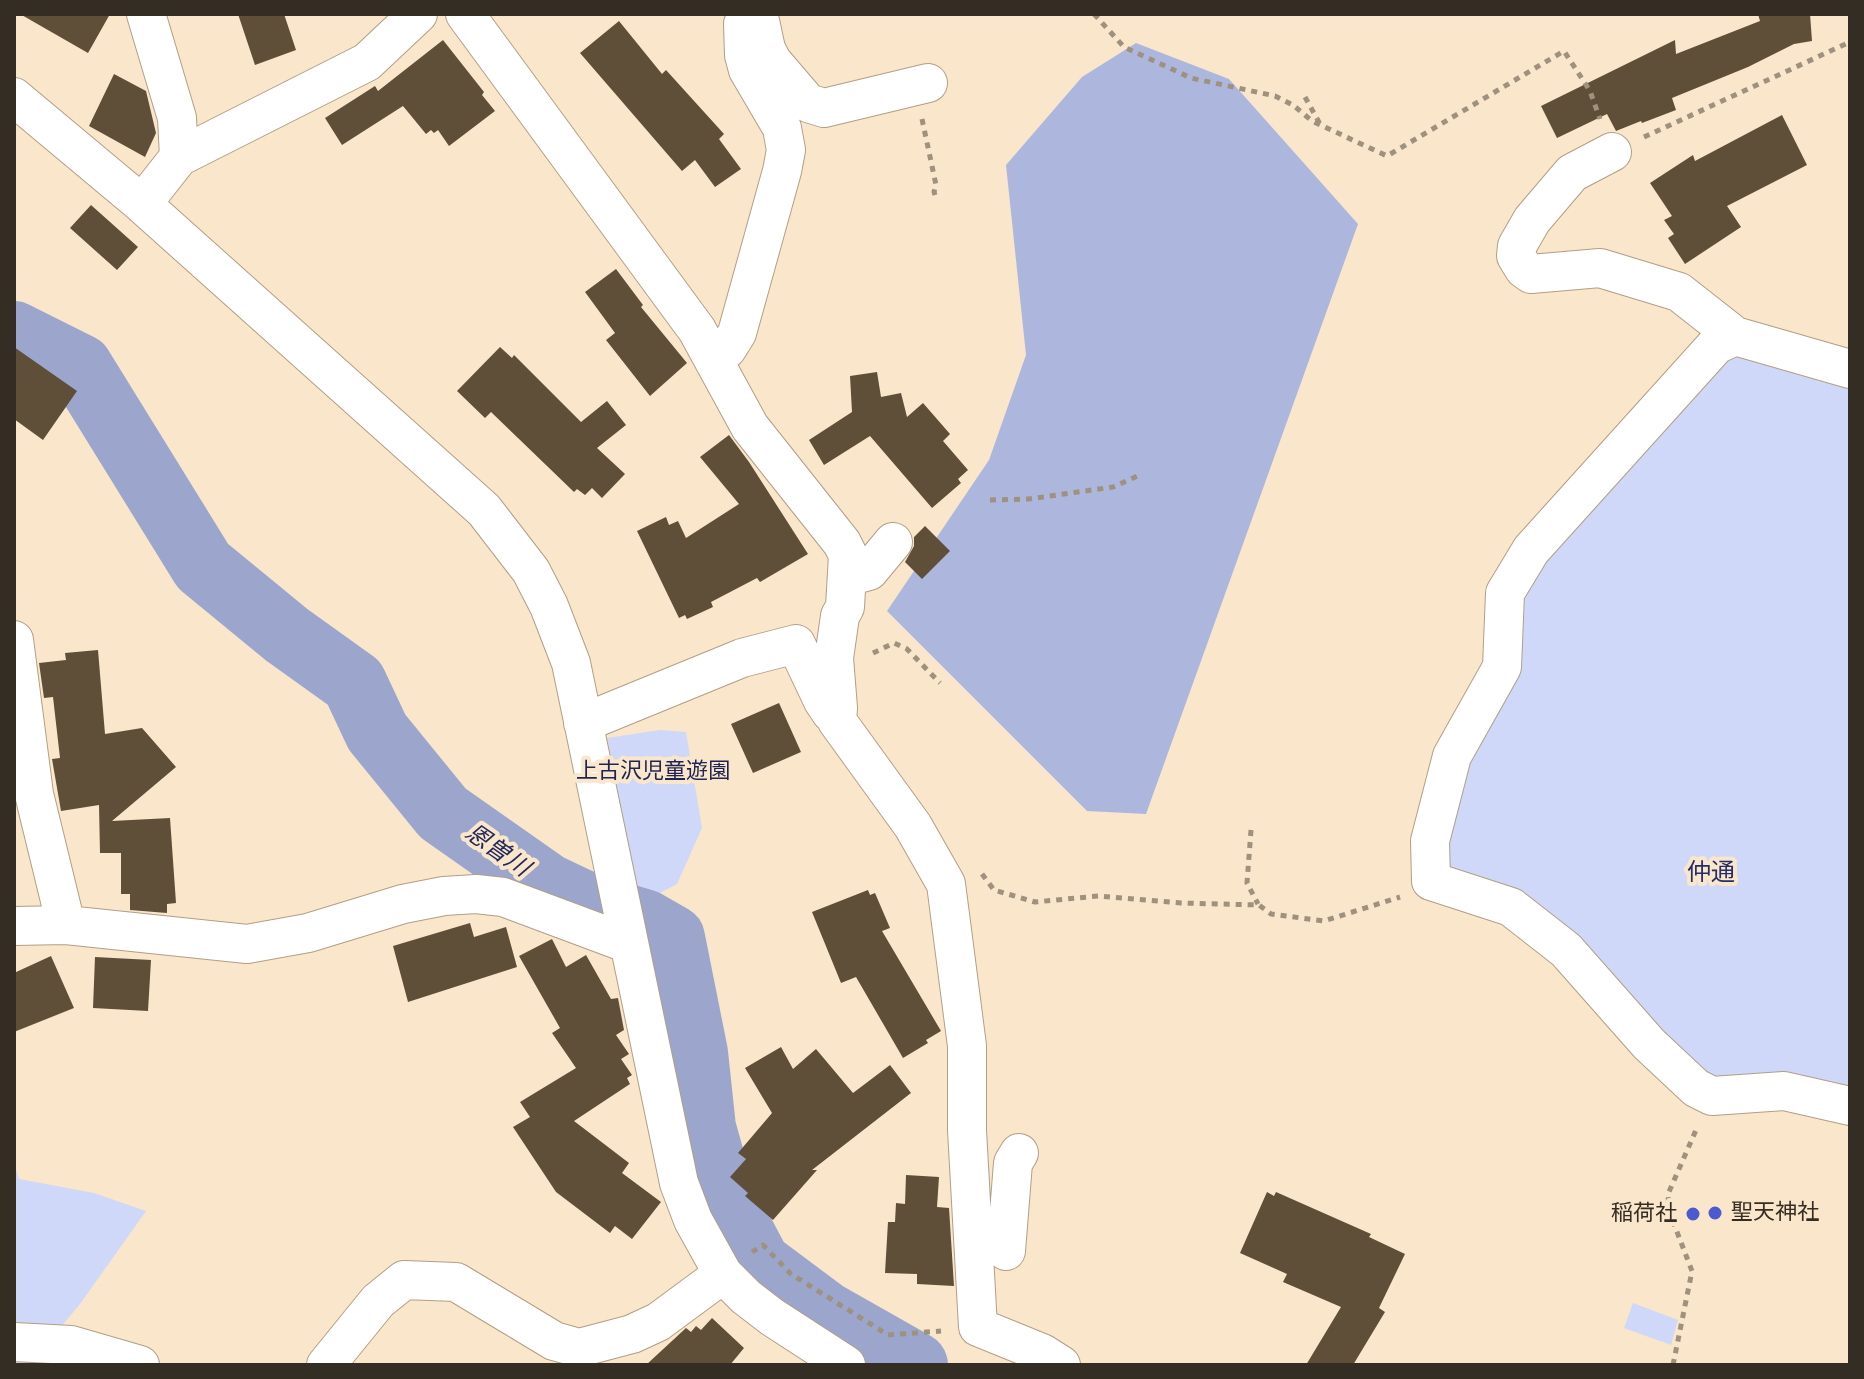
<!DOCTYPE html>
<html>
<head>
<meta charset="utf-8">
<style>
  body { margin:0 }
  #map { position:relative; width:1864px; height:1379px; overflow:hidden; background:#f9e6cb; font-family:"Fira Sans Condensed",sans-serif }
  canvas { display:block }
  .frame { position:absolute; inset:0; border:16px solid #342d23; pointer-events:none }
</style>
</head>
<body>
<div id="map">
<canvas width="1864" height="1379"></canvas>
<div class="frame"></div>
</div>
<script>
const context = document.querySelector('canvas').getContext('2d');
context.lineJoin = 'round';
function fillPath(path, color) { context.fillStyle = color; context.fill(path, 'evenodd'); }
const poly = rows => new Path2D(rows.map(r => 'M' + r).join(''));
function trace(path, color, width, dash) { context.strokeStyle = color; context.lineWidth = width; context.lineCap = dash ? 'butt' : 'round'; context.setLineDash(dash || []); context.stroke(path); }
function drawText(font, color, halo, rows, align = 'center') {
  context.font = font + ' "Fira Sans Condensed","Noto Sans JP",sans-serif'; context.lineWidth = 8; context.setLineDash([]); context.textBaseline = 'middle'; context.strokeStyle = halo; context.fillStyle = color; for (const [text, x, y, turn = 0] of rows) {
    context.save(); context.translate(x, y); context.rotate((+turn || 0) * Math.PI / 180); context.textAlign = isNaN(turn) ? turn : align; if (halo) context.strokeText(text, 0, 0); context.fillText(text, 0, 0); context.restore();
  }
}
const green = poly([
  [1746,349,1850,384,1850,1094,1704,1081,1440,864,1517,595,1571,519,1729,358],
  [660,730,686,732,702,828,677,884,639,904,607,738],
  [14,1163,19,1179,94,1193,146,1211,80,1304,29,1365,14,1365],
  [1633,1303,1678,1320,1671,1345,1624,1328]
]);
const forest = poly([
  [1136,43,1229,79,1358,224,1146,814,1087,811,887,611,989,460,1026,355,1006,165,1082,77]
]);
const river = poly([
  [14,334,80,367,203,566,287,635,354,683,377,732,443,813,547,886,587,905,644,922,672,938,695,1053,703,1128,722,1196,758,1264,825,1314,915,1365]
]);
const building = poly([
  [20,14,110,14,88,53],
  [238,14,284,14,296,50,255,65],
  [1758,14,1810,14,1812,41,1794,44,1748,67,1672,98,1676,110,1642,123,1641,121,1616,131,1607,114,1557,138,1541,106,1675,40,1676,54,1760,21],
  [619,21,662,74,666,70,724,134,719,139,741,169,715,187,695,160,682,171,580,53],
  [443,40,484,92,482,95,495,111,449,146,438,130,434,133,431,130,426,134,403,106,342,145,325,118,375,86,378,91],
  [114,74,146,91,156,133,145,157,89,126],
  [1782,115,1807,165,1727,206,1741,227,1685,264,1668,238,1674,234,1664,220,1672,216,1650,183,1693,155,1695,161],
  [91,205,138,247,117,270,70,228],
  [616,269,643,305,641,307,687,363,650,396,606,340,615,333,585,292],
  [14,347,77,391,43,440,14,419],
  [500,347,512,358,514,355,581,422,607,401,626,425,597,448,625,474,602,498,592,488,585,495,577,489,574,492,491,412,485,418,457,391],
  [877,372,881,397,901,393,907,417,923,403,950,434,943,441,968,470,958,479,961,483,932,508,870,436,824,465,809,440,852,412,850,376],
  [729,435,749,462,808,554,760,582,757,578,711,602,713,607,687,619,685,615,679,618,637,531,666,517,669,525,678,521,686,538,739,504,700,457],
  [925,526,950,551,922,579,905,562,914,546,914,537],
  [98,650,105,734,142,728,176,767,112,821,170,818,176,903,167,904,167,913,130,910,130,894,121,894,121,853,100,853,99,805,61,811,52,759,60,758,53,697,44,698,39,663,66,660,65,653],
  [779,703,801,752,753,773,731,724],
  [868,890,870,895,875,893,890,928,882,931,941,1031,926,1040,928,1043,903,1058,856,977,841,983,812,912],
  [470,923,474,937,506,927,517,967,408,1002,393,946],
  [552,939,566,967,586,955,611,999,618,998,624,1030,616,1035,629,1054,621,1059,632,1075,627,1078,630,1084,574,1121,629,1163,622,1173,661,1202,632,1239,615,1226,610,1233,556,1192,513,1127,530,1117,520,1102,576,1068,552,1033,560,1028,519,956],
  [51,956,74,1008,14,1032,14,973],
  [95,957,151,960,148,1011,93,1008],
  [781,1047,793,1069,816,1049,853,1093,890,1065,911,1093,812,1170,817,1170,773,1220,745,1196,748,1193,730,1177,746,1159,738,1153,772,1113,745,1068],
  [906,1175,939,1177,937,1207,949,1208,954,1286,917,1284,917,1274,885,1273,888,1222,895,1222,896,1203,905,1204],
  [1267,1192,1274,1196,1276,1192,1371,1234,1369,1237,1405,1254,1379,1308,1385,1312,1353,1365,1306,1365,1341,1307,1283,1282,1287,1274,1240,1253],
  [712,1318,744,1348,730,1365,646,1365,686,1328,691,1332,696,1326,701,1330]
]);
const path = poly([
  [1094,14,1124,47,1191,78,1275,96,1293,105,1312,121,1387,156,1564,51,1590,91,1600,119],
  [1305,97,1320,124],
  [922,119,936,185,934,192,935,195],
  [1644,137,1850,42],
  [990,500,1029,499,1113,487,1142,474],
  [873,653,894,643,907,649,940,683],
  [1251,830,1247,883,1258,904],
  [982,874,994,890,1035,902,1098,896,1181,903,1259,905,1271,914,1324,921,1400,897],
  [752,1252,763,1245,791,1274,888,1335,941,1331],
  [1673,1365,1692,1271,1669,1211,1668,1194,1696,1130]
]);
const minor = poly([
  [146,14,177,118,179,157],
  [465,14,697,330,750,427,842,543,848,555,845,607,840,616,834,658,838,708,837,721,913,826,946,884,967,1046,967,1130,978,1327,1042,1353,1061,1365],
  [760,21,766,49,772,61,808,103,824,108,928,83],
  [14,97,142,204,484,510,531,571,549,606,571,663,679,1183,693,1220,723,1274,746,1297,772,1317,846,1365],
  [1612,152,1572,173,1532,220,1517,246,1516,256,1524,269,1531,274,1600,268,1679,292,1735,336],
  [142,204,179,157,367,62,418,14],
  [714,358,727,349,737,333,782,171,786,150,782,128,748,70,744,55,743,24,754,14],
  [1850,369,1735,336,1716,345,1531,550,1505,593,1502,667,1452,756,1430,841,1431,881,1511,907,1566,950,1649,1044,1696,1088,1712,1096,1784,1091,1850,1106],
  [847,577,869,571,893,542],
  [14,640,34,794,66,925],
  [583,723,742,658,796,644,823,701,831,713],
  [14,926,66,925,247,944,308,933,403,904,444,896,476,894,503,897,629,944],
  [1006,1251,1013,1163,1019,1153],
  [14,1342,71,1345,140,1365],
  [326,1365,378,1301,404,1280,456,1282,554,1341,579,1348,632,1334,658,1322,723,1274]
]);
const markers = [
  [1715,1213,8,"#4d5acf"],
  [1693,1214,8,"#4d5acf"]
];
const parkNames = [
  ["上古沢児童遊園",653,772]
];
const poiNames = [
  ["聖天神社",1731,1213],
  ["稲荷社",1677,1214,"right"]
];
const waterNames = [
  ["恩曽川",497,851,35]
];
const neighbourhoodNames = [
  ["仲通",1711,873]
];
fillPath(green, '#cfd8f8');
fillPath(forest, '#adb7de');
trace(river, '#9ca6cd', 66);
fillPath(building, '#5f4f38');
trace(minor, '#b19f86', 40);
trace(path, '#9e917e', 5, [6, 6]);
trace(minor, '#fff', 38);
for (const [x, y, r, color] of markers) { const dot = new Path2D(); dot.arc(x, y, r, 0, 2 * Math.PI); context.fillStyle = color; context.fill(dot); trace(dot, '#f9e6cb', 3); }
drawText('22px', '#1e2454', '#f9e6cb', parkNames);
drawText('22px', '#342d23', '#f9e6cb', poiNames, 'left');
drawText('italic 24px', '#22295a', '#f9e6cb', waterNames);
drawText('24px', '#262e67', '#f9e6cb', neighbourhoodNames);
</script>
</body>
</html>
